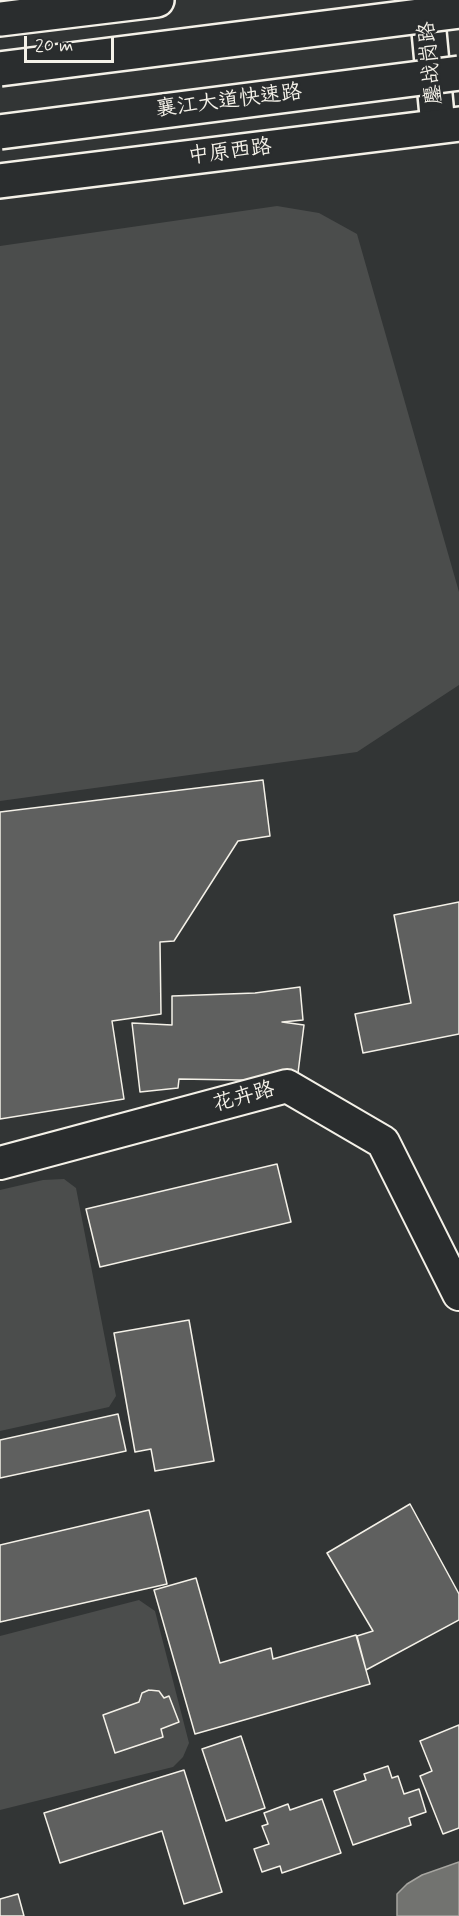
<!DOCTYPE html>
<html>
<head>
<meta charset="utf-8">
<style>
  body { margin:0 }
  #map { position:relative; width:459px; height:1916px; overflow:hidden; background:#323535; font-family:Mynerve,sans-serif }
  canvas { display:block }
  .scale { position:absolute; left:24px; top:36px; width:90px; height:27px; box-sizing:border-box; border:3px solid #f4f1e8; border-top:0; padding-left:8px; font-size:18px; line-height:21px; white-space:nowrap; color:#f4f1e8; -webkit-text-stroke:4px #2a2d2e; paint-order:stroke }
</style>
</head>
<body>
<div id="map">
<canvas width="459" height="1916"></canvas>
<div class="scale">20 m</div>
</div>
<script>
const context = document.querySelector('canvas').getContext('2d');
context.lineJoin = 'round';
function fillPath(path, color) { context.fillStyle = color; context.fill(path, 'evenodd'); }
const poly = rows => new Path2D(rows.map(r => 'M' + r).join(''));
function trace(path, color, width, dash) { context.strokeStyle = color; context.lineWidth = width; context.lineCap = dash ? 'butt' : 'round'; context.setLineDash(dash || []); context.stroke(path); }
function drawText(font, color, halo, rows, align = 'center') {
  context.font = font + ' Mynerve,"LXGW WenKai TC",sans-serif'; context.lineWidth = 5; context.setLineDash([]); context.textBaseline = 'middle'; context.strokeStyle = halo; context.fillStyle = color; for (const [text, x, y, turn = 0] of rows) {
    context.save(); context.translate(x, y); context.rotate((+turn || 0) * Math.PI / 180); context.textAlign = isNaN(turn) ? turn : align; if (halo) context.strokeText(text, 0, 0); context.fillText(text, 0, 0); context.restore();
  }
}
const green = poly([
  [277,206,319,213,357,234,459,592,459,685,357,752,0,801,0,246],
  [64,1179,76,1188,116,1396,109,1407,0,1431,0,1190,43,1180],
  [139,1600,155,1611,189,1743,183,1757,173,1767,0,1810,0,1636]
]);
const water = poly([
  [459,1862,459,1916,397,1916,397,1894,407,1884,422,1875,459,1862]
]);
const building = poly([
  [263,780,270,836,238,841,174,941,160,942,161,1014,112,1021,124,1099,0,1119,0,812,263,780],
  [459,902,459,1034,363,1053,355,1014,411,1003,394,915,459,902],
  [300,987,303,1020,282,1022,304,1025,297,1081,179,1079,178,1088,140,1092,132,1023,172,1025,172,996,255,993,300,987],
  [277,1164,291,1222,100,1267,86,1209,277,1164],
  [189,1320,214,1461,155,1471,151,1449,135,1452,114,1333,189,1320],
  [118,1414,126,1451,0,1478,0,1440,118,1414],
  [410,1504,459,1594,459,1620,366,1670,357,1636,373,1631,327,1553,410,1504],
  [149,1510,167,1584,0,1622,0,1545,149,1510],
  [196,1578,220,1663,271,1648,273,1659,356,1635,370,1684,195,1734,154,1590,196,1578],
  [149,1690,159,1691,164,1698,169,1696,179,1722,161,1729,163,1737,115,1753,103,1715,139,1702,142,1693,149,1690],
  [459,1725,459,1828,443,1834,420,1776,432,1771,420,1741,459,1725],
  [241,1736,265,1808,226,1821,202,1749,241,1736],
  [388,1766,392,1778,398,1776,404,1794,419,1789,426,1812,409,1818,411,1825,353,1845,334,1791,366,1780,364,1774,388,1766],
  [184,1770,222,1892,184,1904,162,1831,60,1863,44,1813,184,1770],
  [322,1799,341,1853,282,1873,280,1866,262,1872,254,1849,269,1844,262,1826,268,1824,264,1813,288,1804,290,1810,322,1799],
  [18,1894,24,1916,0,1916,0,1899,18,1894]
]);
const street = poly([
  [0,1163,287,1086,383,1142,459,1294]
]);
const secondary = poly([
  [426,0,438,126]
]);
const primary = poly([
  [0,19,157,0],
  [0,181,459,124]
]);
const highwayBridge = poly([
  [0,69,459,11],
  [0,132,459,73]
]);
const streetNames = [
  ["鏖战岗路",432,63,-96],
  ["襄江大道快速路",229,102,-7],
  ["中原西路",230,153,-7],
  ["花卉路",244,1098,-15]
];
fillPath(green, '#4b4d4c');
fillPath(water, '#727370');
trace(water, '#a6a5a0', 1.5);
fillPath(building, '#5f605f');
trace(building, '#f4f1e8', 1.5);
trace(street, '#f4f1e8', 36);
trace(secondary, '#f4f1e8', 38);
trace(primary, '#f4f1e8', 38);
trace(street, '#2a2d2e', 32);
trace(secondary, '#2a2d2e', 33);
trace(primary, '#2a2d2e', 33);
trace(highwayBridge, '#f4f1e8', 38, []);
trace(highwayBridge, '#2a2d2e', 33);
drawText('21px', '#f4f1e8', '#2a2d2e', streetNames);
</script>
</body>
</html>
